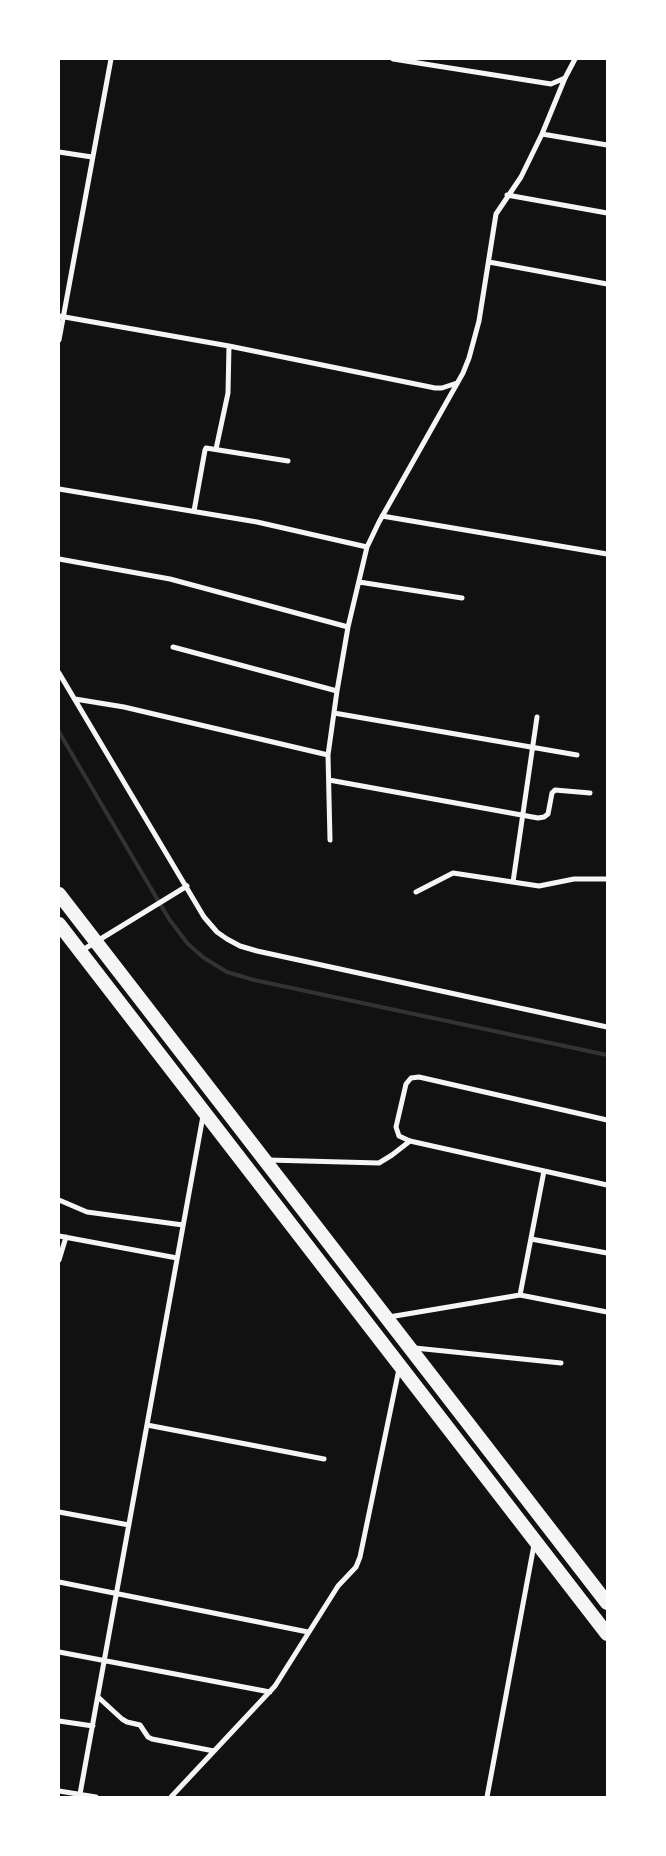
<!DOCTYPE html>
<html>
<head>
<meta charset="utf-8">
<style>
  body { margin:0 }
  #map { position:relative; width:666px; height:1856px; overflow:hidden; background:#111; font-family:Arial,sans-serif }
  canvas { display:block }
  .frame { position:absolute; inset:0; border:60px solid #fff; pointer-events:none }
</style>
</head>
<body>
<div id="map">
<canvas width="666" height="1856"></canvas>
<div class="frame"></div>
</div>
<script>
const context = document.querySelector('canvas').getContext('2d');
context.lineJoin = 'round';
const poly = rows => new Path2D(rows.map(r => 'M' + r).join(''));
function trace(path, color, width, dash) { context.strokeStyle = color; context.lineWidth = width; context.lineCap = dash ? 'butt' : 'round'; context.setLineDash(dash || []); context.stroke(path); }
const stream = poly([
  [59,732,169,919,188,944,204,958,227,972,254,980,607,1055]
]);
const minor = poly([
  [393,59,551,84,565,78],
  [542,134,607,145],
  [59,152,92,157],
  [507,195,607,213],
  [489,262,607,284],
  [59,316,229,346,435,388,442,388,457,383],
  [59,340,111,59],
  [216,449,228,393,229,346],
  [59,489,257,522,367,547],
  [194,511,205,450,206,448,288,461],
  [382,516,607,554],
  [59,559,170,579,348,627],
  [359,582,462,598],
  [173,647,337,691],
  [59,673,204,917,217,932,227,939,240,946,257,951,607,1027],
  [75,699,124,707,328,755],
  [334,713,577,755],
  [329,780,538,818,544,817,548,814,552,793,555,790,590,793],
  [330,840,328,755,337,691,348,627,367,547,379,522,463,373,469,358,479,321,496,214,521,177,542,134,565,78,575,59],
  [513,882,537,717],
  [416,892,453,873,539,886,574,879,607,879],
  [81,951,187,886],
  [607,1120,419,1077,411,1078,406,1084,396,1127,399,1136,410,1141,607,1185],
  [268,1160,379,1163,392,1155,410,1141],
  [59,1200,87,1212,183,1225],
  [59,1236,177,1258],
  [531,1239,607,1253],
  [59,1260,66,1237],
  [520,1295,544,1171],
  [389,1317,520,1295,607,1312],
  [415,1348,561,1363],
  [147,1425,324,1459],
  [59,1512,129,1525],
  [59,1582,308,1632],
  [59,1652,270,1692],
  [98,1697,122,1719,127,1722,140,1725,148,1737,152,1739,214,1751],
  [59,1721,93,1726],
  [59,1791,96,1797],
  [80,1794,203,1116],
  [171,1797,275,1686,338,1586,356,1567,360,1557,399,1369],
  [487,1797,534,1545]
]);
const trunk = poly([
  [59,894,607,1603],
  [59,924,607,1634]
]);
trace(stream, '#333', 4);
trace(minor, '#f5f5f5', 5);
trace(trunk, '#f5f5f5', 14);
</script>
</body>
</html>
